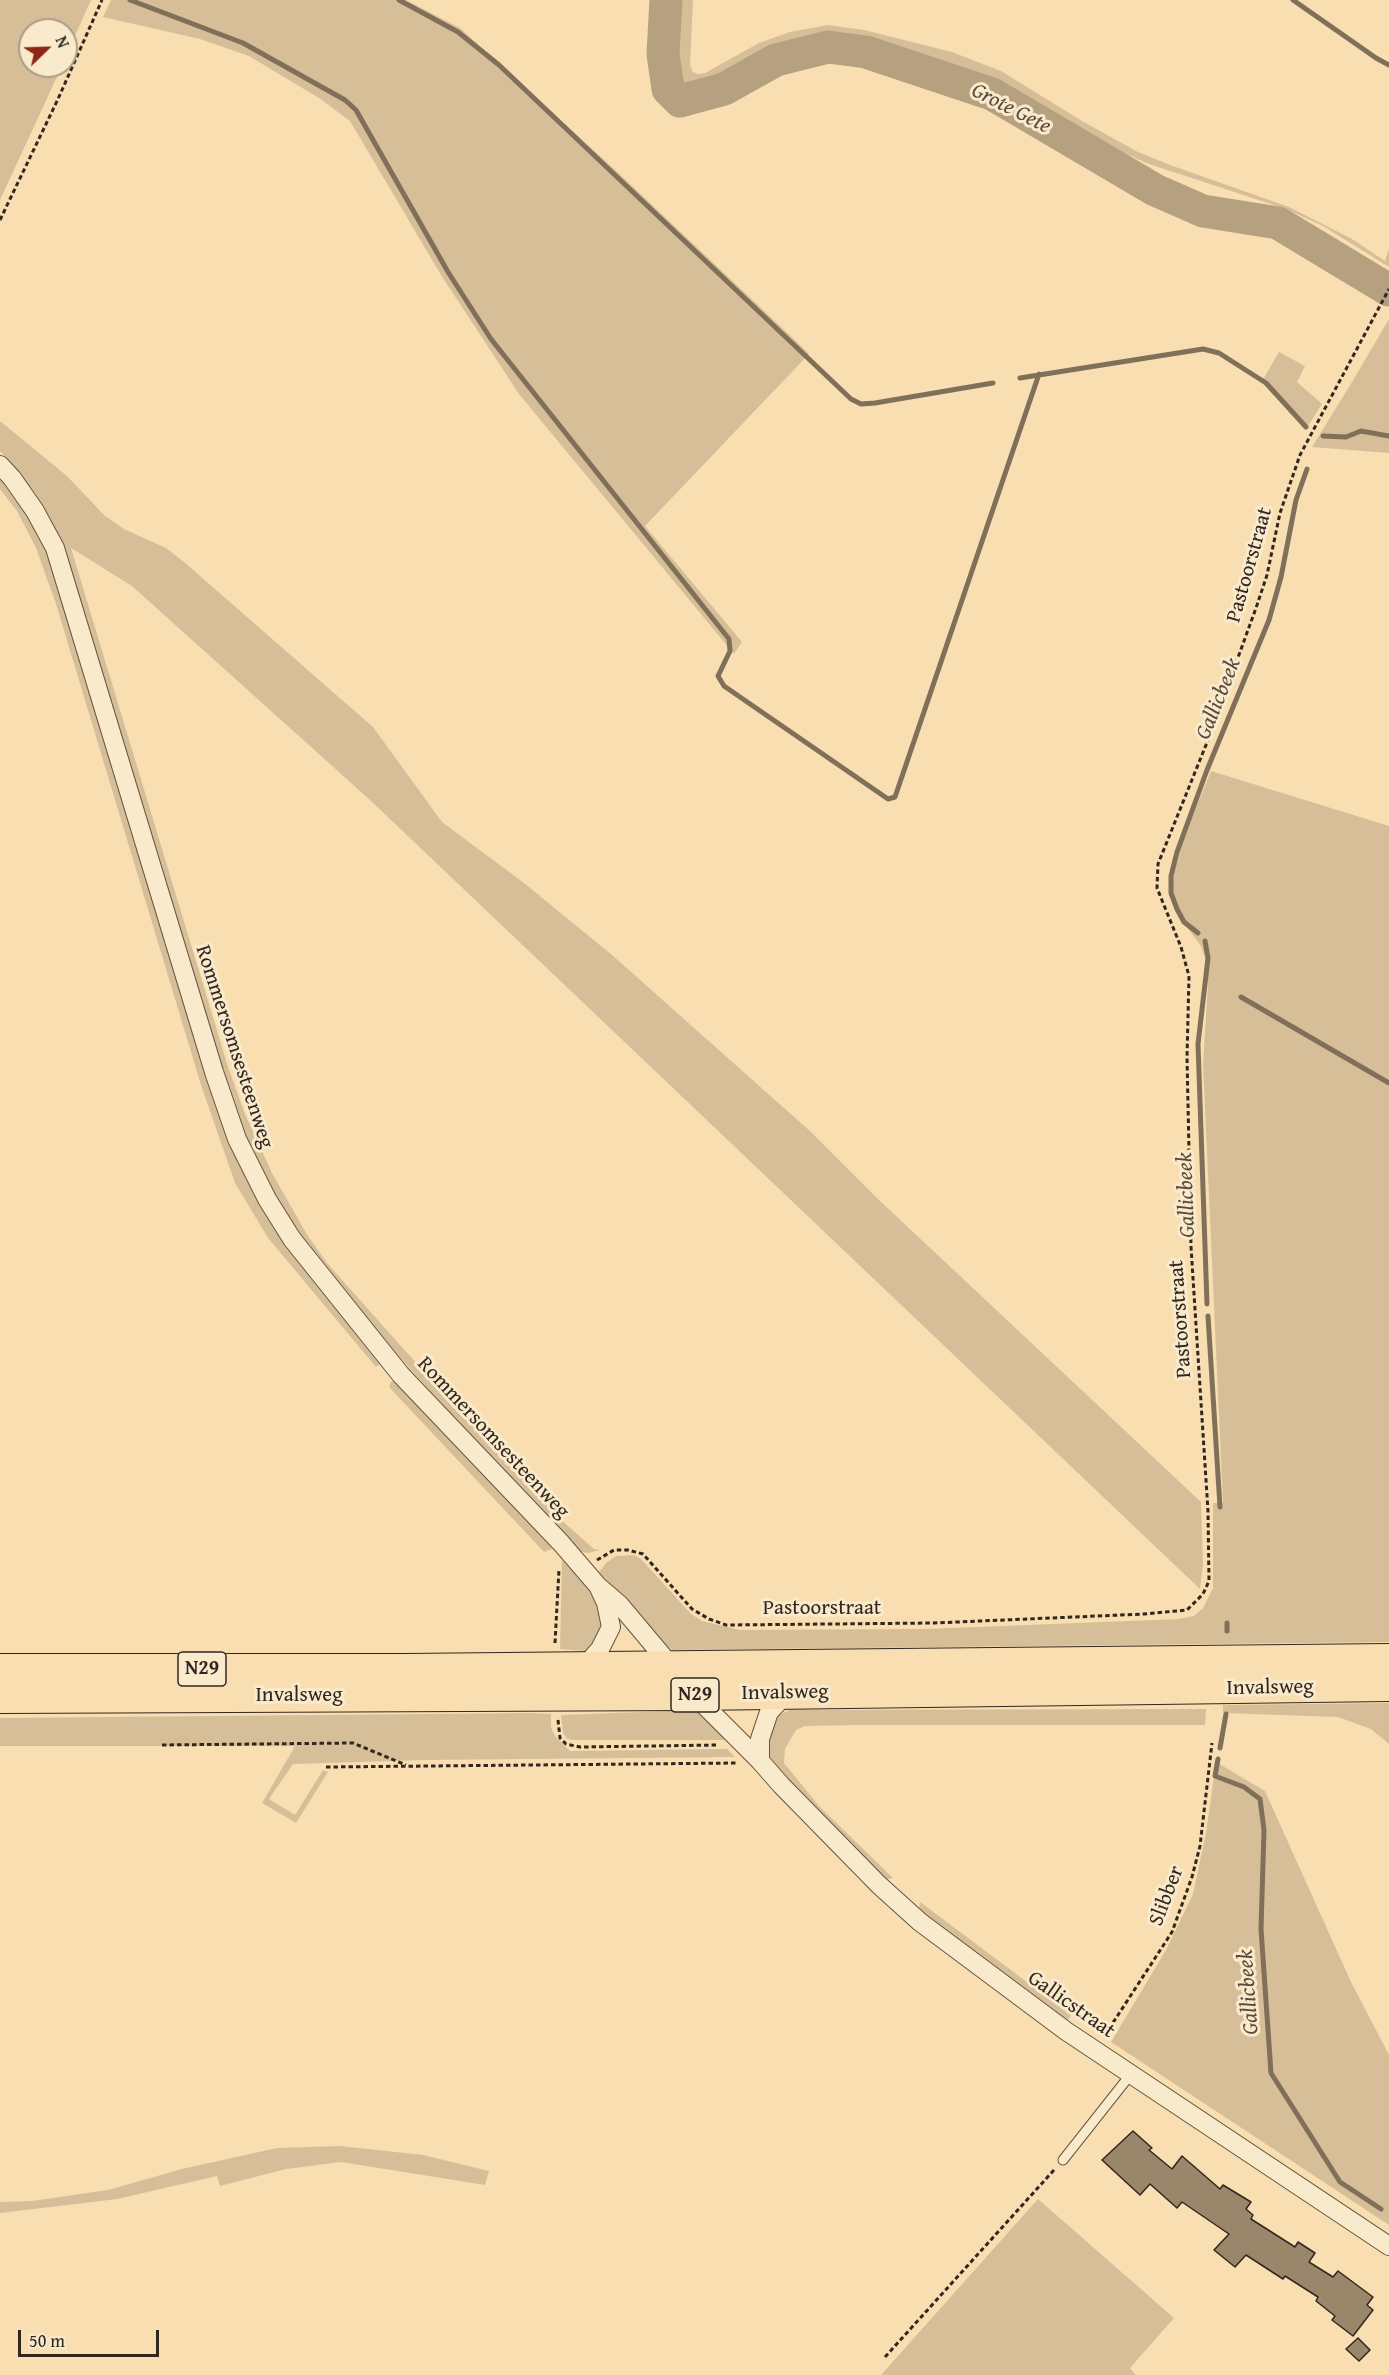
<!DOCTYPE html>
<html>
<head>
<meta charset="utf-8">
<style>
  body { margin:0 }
  #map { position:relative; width:1389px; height:2375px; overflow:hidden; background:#f8deb1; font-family:"Gentium Book Plus",serif }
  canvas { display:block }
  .north { position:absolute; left:18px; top:18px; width:60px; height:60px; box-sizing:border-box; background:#faeacc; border:2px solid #aa9c87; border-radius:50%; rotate:67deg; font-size:16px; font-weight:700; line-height:24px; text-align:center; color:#32271f }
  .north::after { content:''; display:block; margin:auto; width:21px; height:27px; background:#8f2418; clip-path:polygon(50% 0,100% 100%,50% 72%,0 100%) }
  .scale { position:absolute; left:18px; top:2330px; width:141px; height:27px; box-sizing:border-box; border:3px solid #32271f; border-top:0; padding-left:8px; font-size:18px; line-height:21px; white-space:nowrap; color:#32271f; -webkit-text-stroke:4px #faeacc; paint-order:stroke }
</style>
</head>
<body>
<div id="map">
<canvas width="1389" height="2375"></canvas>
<div class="north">N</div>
<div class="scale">50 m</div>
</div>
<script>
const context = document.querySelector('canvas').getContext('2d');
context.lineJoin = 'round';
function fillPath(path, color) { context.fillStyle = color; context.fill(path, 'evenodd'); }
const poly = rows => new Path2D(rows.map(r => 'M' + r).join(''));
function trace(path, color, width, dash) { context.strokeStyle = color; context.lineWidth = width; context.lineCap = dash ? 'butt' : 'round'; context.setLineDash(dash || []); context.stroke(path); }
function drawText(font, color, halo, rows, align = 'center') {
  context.font = font + ' "Gentium Book Plus",serif'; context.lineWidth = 6; context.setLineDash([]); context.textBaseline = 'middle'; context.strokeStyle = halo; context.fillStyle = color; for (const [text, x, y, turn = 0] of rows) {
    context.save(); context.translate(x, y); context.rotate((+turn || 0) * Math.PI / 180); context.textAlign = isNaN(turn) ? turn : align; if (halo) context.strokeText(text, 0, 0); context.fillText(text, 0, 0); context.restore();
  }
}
const green = poly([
  [0,0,91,0,66,56,66,30,30,30,30,66,62,66,0,200],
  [111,0,406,0,460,28,612,167,796,341,809,354,645,526,742,642,734,654,519,394,441,275,350,121,319,98,249,56,200,39,103,17],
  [679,0,693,0,690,65,693,72,698,74,705,73,759,43,790,32,828,25,864,30,952,52,1001,71,1082,121,1138,152,1170,165,1289,207,1352,239,1385,261,1389,248,1389,267,1323,226,1286,209,1149,164,1072,130,974,74,896,51,849,39,827,37,796,44,707,84,692,87,683,82,676,55],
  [1389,319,1389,453,1312,447,1352,382],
  [1279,352,1305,366,1297,382,1322,404,1308,426,1262,381],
  [0,421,67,476,105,516,124,529,166,548,184,562,373,727,442,822,524,883,612,955,811,1132,879,1200,1201,1502,1203,1564,1200,1589,370,800,132,586,71,548,228,1067,245,1114,272,1173,306,1233,327,1263,400,1345,558,1517,594,1549,600,1550,588,1553,577,1551,349,1302,309,1253,269,1185,239,1124,76,588,14,467,0,451],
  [0,475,19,497,49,556,235,1152,253,1193,275,1226,332,1304,380,1360,380,1364,376,1367,268,1238,235,1183,201,1085,56,604,36,548,17,511,0,489],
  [1211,771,1389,826,1389,1642,673,1650,662,1643,599,1572,606,1563,616,1556,634,1555,641,1559,691,1614,702,1621,740,1630,926,1629,1179,1619,1194,1616,1203,1608,1213,1588,1213,1503,1223,1503,1203,1064,1208,985,1206,961,1201,946,1183,922,1175,904,1170,882,1176,857],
  [396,1380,548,1543,552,1549,544,1552,389,1387,391,1382],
  [562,1560,597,1599,603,1622,600,1634,593,1646,586,1651,560,1649],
  [1389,1703,1389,1744,1371,1729,1338,1717,1223,1713,1223,1705],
  [1206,1709,1205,1725,855,1725,805,1726,796,1730,785,1749,784,1763,819,1806,893,1878,883,1880,796,1789,771,1760,768,1753,768,1740,779,1715,790,1710],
  [694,1710,703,1712,731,1740,575,1740,567,1739,563,1733,561,1715],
  [532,1713,551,1714,551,1727,555,1736,570,1751,721,1749,727,1749,735,1757,424,1760,293,1764,269,1799,295,1815,323,1770,328,1772,296,1823,262,1803,295,1746,0,1746,0,1718],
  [1216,1762,1265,1791,1351,1982,1389,2055,1389,2225,1111,2042,1166,1950,1193,1894,1206,1833],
  [920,1902,1071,2015,1067,2022,919,1910],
  [340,2146,423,2155,489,2171,485,2185,341,2162,286,2169,220,2186,217,2176,117,2199,0,2213,0,2202,32,2201,108,2190,182,2169,277,2148],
  [1038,2199,1174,2318,1130,2368,1136,2375,881,2375]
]);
const stream = poly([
  [130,0,243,43,345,100,356,110,448,272,491,339,729,639,730,651,718,676,724,686,888,799,895,797,1039,374],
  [399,0,458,32,499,65,851,399,861,404,875,403,993,383],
  [1293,0,1376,58,1389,65],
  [1020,378,1203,349,1219,353,1266,383,1306,427],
  [1323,436,1346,437,1361,431,1389,436],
  [1198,933,1184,922,1177,909,1171,893,1171,876,1177,852,1207,770,1269,620,1281,577,1296,500,1307,469],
  [1205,941,1208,958,1198,1044,1207,1304],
  [1241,997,1389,1083],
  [1208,1316,1220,1507],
  [1227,1631,1227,1623],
  [1220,1748,1226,1714],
  [1218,1759,1215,1776,1244,1787,1260,1799,1264,1830,1261,1929,1271,2073,1340,2182,1381,2209]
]);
const river = poly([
  [666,0,663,54,668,89,680,101,724,89,776,60,828,47,866,52,992,94,1155,190,1203,211,1278,223,1389,290]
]);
const building = poly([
  [1133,2131,1152,2148,1149,2150,1172,2169,1182,2156,1220,2189,1223,2185,1251,2202,1246,2209,1253,2215,1251,2219,1295,2247,1298,2242,1315,2253,1309,2262,1333,2277,1338,2271,1373,2297,1367,2305,1373,2310,1353,2336,1332,2320,1335,2316,1316,2301,1318,2297,1285,2276,1283,2279,1246,2255,1235,2267,1214,2250,1229,2234,1182,2202,1177,2208,1150,2184,1140,2195,1102,2160,1133,2131],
  [1358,2338,1370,2350,1359,2361,1346,2349,1358,2338]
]);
const path = poly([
  [0,220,58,99,102,0],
  [597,1560,614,1550,628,1550,643,1554,692,1609,709,1619,726,1625,934,1623,1144,1614,1187,1610,1203,1594,1209,1581,1208,1511,1191,1247,1187,1057,1189,976,1181,947,1157,888,1158,864,1208,740,1256,608,1267,575,1280,513,1300,455,1389,289],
  [555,1643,559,1569],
  [558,1720,560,1738,566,1744,580,1747,719,1745],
  [162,1745,353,1743,406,1765],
  [326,1767,738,1763],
  [1105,2035,1172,1932,1192,1877,1200,1846,1212,1743],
  [885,2357,1054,2170]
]);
const service = poly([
  [1063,2160,1131,2074]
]);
const minor = poly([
  [0,465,12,478,35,511,55,548,214,1072,237,1139,267,1199,292,1239,401,1375,561,1543,598,1586,619,1604,672,1667],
  [584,1667,600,1649,611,1627,606,1603,599,1588],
  [694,1695,760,1761,781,1785,879,1885,920,1922,1066,2031,1389,2246],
  [760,1761,760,1739,769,1712,787,1693]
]);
const trunk = poly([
  [0,1669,405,1669,1389,1659],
  [0,1698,694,1695,1389,1686]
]);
const shields = [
  [202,1669,48],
  [695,1695,48]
];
const shieldNames = [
  ["N29",202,1669],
  ["N29",695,1695]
];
const streetNames = [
  ["Pastoorstraat",1250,565,-74],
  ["Rommersomsesteenweg",234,1047,72],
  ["Pastoorstraat",1181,1319,-94],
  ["Rommersomsesteenweg",493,1438,47],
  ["Pastoorstraat",822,1609],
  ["Invalsweg",1270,1688,-1],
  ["Invalsweg",785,1693,-1],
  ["Invalsweg",299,1696],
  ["Slibber",1167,1896,-69],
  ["Gallicstraat",1071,2005,35]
];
const waterNames = [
  ["Grote Gete",1011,109,27],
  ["Gallicbeek",1219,699,-68],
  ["Gallicbeek",1187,1195,-92],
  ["Gallicbeek",1249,1992,-94]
];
fillPath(green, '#d6bf98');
trace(stream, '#817059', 5);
trace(river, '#b5a07f', 33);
fillPath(building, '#99866b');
trace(building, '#32271f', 1.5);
trace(service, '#645544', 11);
trace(minor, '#645544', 20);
trace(trunk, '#32271f', 32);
trace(path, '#32271f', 3, [4.5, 3]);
trace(service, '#faeacc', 9);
trace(minor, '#faeacc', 18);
trace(trunk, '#f8deb1', 30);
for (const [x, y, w] of shields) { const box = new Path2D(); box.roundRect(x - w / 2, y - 17, w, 34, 4.5); context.fillStyle = '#faeacc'; context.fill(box); trace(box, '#32271f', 1.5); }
drawText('bold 20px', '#32271f', null, shieldNames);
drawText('21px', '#32271f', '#faeacc', streetNames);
drawText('italic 22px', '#594b3c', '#faeacc', waterNames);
</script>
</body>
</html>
